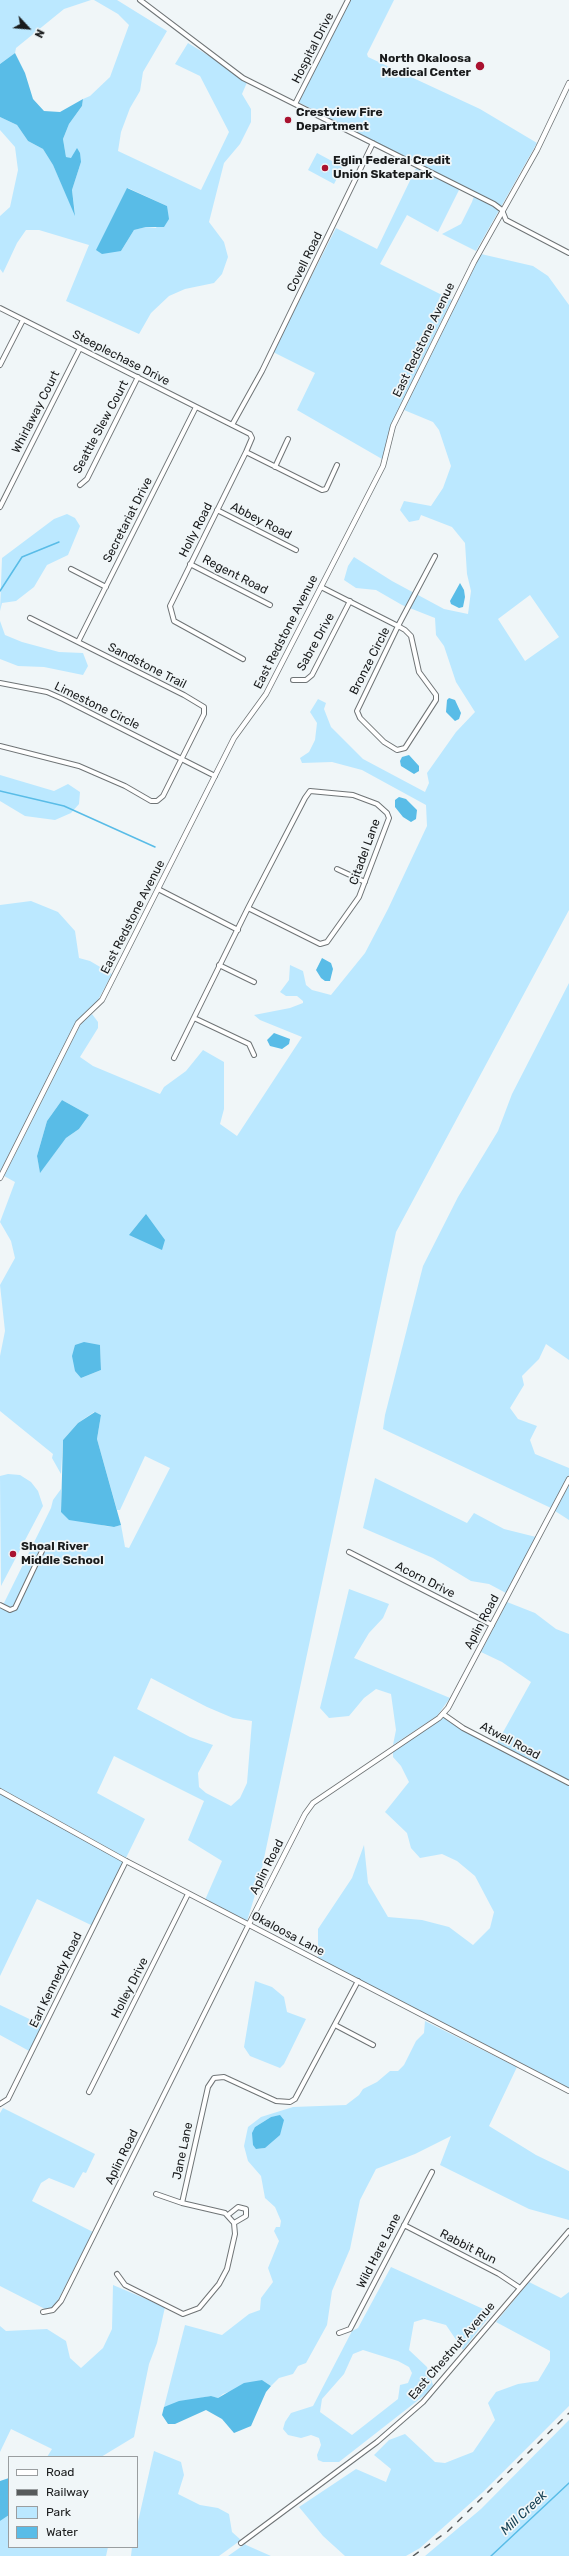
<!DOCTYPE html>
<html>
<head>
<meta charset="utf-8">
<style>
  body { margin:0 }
  #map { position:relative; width:569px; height:2556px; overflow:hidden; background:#f0f6f8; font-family:Rubik,sans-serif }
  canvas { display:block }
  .legend { position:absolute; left:8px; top:2456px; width:130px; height:92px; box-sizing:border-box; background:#f0f6f8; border:1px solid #9a9ea0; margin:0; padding:5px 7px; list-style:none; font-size:12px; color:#191b1c }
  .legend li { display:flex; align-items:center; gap:8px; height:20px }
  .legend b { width:20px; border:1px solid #9a9ea0 }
  .north { position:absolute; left:8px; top:8px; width:40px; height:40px; -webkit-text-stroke:3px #f0f6f8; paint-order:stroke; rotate:116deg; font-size:11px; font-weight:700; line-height:16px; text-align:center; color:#191b1c }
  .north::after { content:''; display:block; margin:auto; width:14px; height:18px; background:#191b1c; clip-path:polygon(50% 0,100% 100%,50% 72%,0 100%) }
</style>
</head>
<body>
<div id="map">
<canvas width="569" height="2556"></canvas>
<ul class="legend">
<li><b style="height:5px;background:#fff"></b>Road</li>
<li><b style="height:5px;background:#575b5c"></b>Railway</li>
<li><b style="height:11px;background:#bbe8ff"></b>Park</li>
<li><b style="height:11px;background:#59bce7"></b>Water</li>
</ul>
<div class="north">N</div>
</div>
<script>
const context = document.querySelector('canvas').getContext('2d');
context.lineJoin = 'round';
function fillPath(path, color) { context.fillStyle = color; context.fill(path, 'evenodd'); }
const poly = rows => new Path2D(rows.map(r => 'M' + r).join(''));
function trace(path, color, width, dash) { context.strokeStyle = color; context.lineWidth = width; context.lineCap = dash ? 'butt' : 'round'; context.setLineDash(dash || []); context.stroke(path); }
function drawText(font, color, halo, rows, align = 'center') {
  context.font = font + ' Rubik,sans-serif'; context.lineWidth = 3.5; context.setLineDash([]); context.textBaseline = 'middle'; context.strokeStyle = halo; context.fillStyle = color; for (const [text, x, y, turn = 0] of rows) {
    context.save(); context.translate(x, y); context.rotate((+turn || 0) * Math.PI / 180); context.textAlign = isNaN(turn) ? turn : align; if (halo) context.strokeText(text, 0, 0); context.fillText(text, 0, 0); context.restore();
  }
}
const green = poly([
  [0,0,91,0,64,9,16,48,15,53,0,64],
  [94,0,117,0,167,31,143,72,140,91,130,108,121,132,118,151,201,190,229,132,200,76,175,64,188,43,248,80,242,94,251,109,251,122,240,144,224,163,209,222,224,242,228,257,222,274,214,283,185,289,169,296,151,313,139,334,66,301,89,245,39,230,26,230,17,243,3,273,0,269,0,216,10,207,18,170,15,147,0,130,0,117,17,125,28,141,43,149,53,165,75,214,72,190,81,162,66,157,63,139,69,124,82,106,83,99,90,96,110,77,129,25,118,14],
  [128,188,167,206,156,228,146,227,134,230,121,251],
  [349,0,394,0,367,54,368,57,480,109,537,143,476,251,442,234,461,224,472,202,475,193,461,186,438,232,407,215,380,264,452,300,391,425,382,459,297,410,315,373,273,352,336,228,377,249,418,164,298,102],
  [317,153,343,167,334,184,308,170],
  [481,254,533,266,548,276,569,305,569,910,396,1232,259,1882,247,1921,205,1900,222,1861,188,1840,204,1801,114,1756,97,1793,145,1819,126,1858,0,1788,0,1603,4,1603,51,1508,53,1500,61,1489,61,1512,105,1526,114,1527,121,1525,125,1547,129,1548,170,1468,145,1456,120,1510,117,1510,97,1439,101,1415,94,1412,78,1423,63,1440,61,1474,52,1458,53,1454,0,1411,0,1356,5,1331,0,1285,15,1258,11,1241,0,1222,15,1182,4,1176,80,1025,92,1014,98,1022,98,1028,80,1057,93,1066,160,1094,164,1087,186,1071,203,1050,224,1062,224,1109,220,1124,237,1136,302,1037,260,1020,254,1015,290,1008,303,1003,303,1001,297,996,286,996,280,992,289,980,290,965,303,971,306,985,312,990,331,995,365,953,388,909,427,826,426,805,362,770,332,762,302,763,300,758,309,752,315,740,317,723,310,712,318,699,326,703,324,709,331,727,363,759,425,792,429,783,427,773,456,732,475,712,456,682,444,646,436,635,435,618,402,605,376,590,356,588,344,580,348,566,354,557,392,581,444,609,468,614,471,591,467,574,465,543,452,527,421,515,419,520,409,522,400,510,404,501,431,506,443,488,451,466,439,430,433,422,404,410],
  [530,595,559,637,525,661,498,619],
  [62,1100,89,1115,79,1129,66,1138,40,1172,37,1156,47,1121],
  [100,1345,101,1370,81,1378],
  [151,1678,207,1707,233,1718,252,1721,247,1783,240,1798,231,1806,206,1793,199,1787,198,1773,213,1745,190,1737,137,1709],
  [67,514,75,518,80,526,68,555,47,565,34,587,16,601,2,603,0,611,2,558,54,519],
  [0,621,5,635,22,642,59,652,83,653,88,666,83,675,44,667,18,666,0,659],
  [0,775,54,791,68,784,80,792,79,804,71,813,55,820,25,816,0,801],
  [31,901,58,912,75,931,79,958,90,961,112,974,97,1002,76,1022,0,1173,0,905],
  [569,983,569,1360,546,1344,539,1359,522,1376,524,1385,510,1408,518,1419,537,1426,530,1440,535,1454,569,1468,569,1475,551,1508,383,1429,385,1415,423,1266,458,1197,498,1131,512,1094],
  [8,1474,20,1475,31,1482,38,1491,43,1506,1,1586,0,1476],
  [375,1478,467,1523,474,1513,504,1529,536,1537,506,1593,489,1584,471,1581,433,1558,363,1528],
  [569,1485,569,1520,555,1511],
  [349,1589,389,1604,383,1618,369,1633,354,1658,450,1698,437,1716,393,1745,396,1730,391,1694,376,1689,364,1698,349,1716,329,1718,320,1708],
  [507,1602,535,1613,556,1629,569,1634,569,1781,497,1743,531,1682,502,1662,481,1652],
  [443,1717,462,1730,569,1786,569,2088,318,1958,318,1929,352,1878,364,1845,368,1883,388,1917,422,1920,449,1927,473,1945,490,1928,494,1912,475,1876,457,1861,442,1854,420,1858,411,1848,407,1833,385,1812,409,1782,401,1766,393,1757,393,1751],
  [0,1794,124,1862,93,1926,37,1899,0,1976],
  [255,1981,272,1987,284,1997,287,2012,306,2019,284,2064,280,2068,250,2056,244,2047],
  [0,2005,44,2026,31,2052,0,2035],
  [425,2021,517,2067,489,2126,536,2155,569,2171,569,2220,529,2209,440,2165,451,2136,415,2154,376,2169,360,2200,350,2249,332,2291,327,2325,306,2363,298,2366,293,2374,279,2378,271,2386,262,2380,223,2394,218,2398,210,2396,164,2407,185,2325,222,2335,249,2314,260,2310,261,2298,273,2282,268,2268,279,2241,274,2231,276,2227,280,2227,281,2221,275,2207,265,2198,261,2176,248,2161,244,2146,248,2127,261,2117,293,2107,346,2105,359,2095,363,2089,377,2082,390,2071,398,2071,404,2065,416,2041,424,2033],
  [280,2116,265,2148,256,2149,255,2127,271,2117],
  [3,2108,95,2154,86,2173,83,2172,74,2188,49,2178,41,2183,32,2201,93,2232,58,2300,52,2308,47,2310,0,2286,0,2113],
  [391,2267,492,2313,463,2350,446,2325,424,2319,414,2322,409,2350,427,2367,433,2385,426,2394,339,2462,323,2462,318,2460,317,2455,321,2445,319,2438,311,2435,301,2438,288,2435,283,2429,285,2422,291,2413,313,2406,352,2331,358,2328],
  [363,2350,398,2361,409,2367,412,2373,408,2383,400,2385,398,2399,352,2435,320,2412,322,2399,344,2374,353,2354],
  [529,2282,561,2298,569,2292,569,2406,483,2492,420,2548,406,2556,345,2556,323,2536,299,2507,356,2469,386,2482,391,2469,374,2455,389,2440,405,2434,435,2462,445,2463,473,2452,495,2420,488,2403,496,2392,518,2384,538,2381,550,2361,550,2351,496,2322],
  [113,2285,165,2307,157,2343,149,2364,134,2437,101,2457,47,2457,52,2449,11,2429,0,2452,0,2326,6,2331,47,2329,66,2341,70,2358,81,2368,103,2348,112,2329],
  [569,2420,569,2556,425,2556,481,2509],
  [154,2451,181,2462,184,2475,178,2494,200,2505,218,2508,229,2514,232,2532,241,2540,219,2556,131,2556,132,2547,137,2547,137,2526],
  [9,2515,9,2547,108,2547,106,2556,0,2556,0,2521],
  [245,2544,246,2545,271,2556,228,2556]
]);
const water = poly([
  [15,53,25,73,33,99,44,111,60,112,83,99,82,106,69,124,63,139,66,157,71,158,77,148,80,153,81,162,72,190,75,216,53,165,43,149,28,141,17,125,0,117,0,64],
  [127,188,167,206,169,219,164,227,146,227,134,230,121,251,102,254,96,250],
  [460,583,464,590,465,597,463,607,459,608,451,604,450,601],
  [449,698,455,700,461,713,459,719,455,721,446,712,447,700],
  [409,755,419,766,419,771,414,774,401,766,400,761,402,757],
  [399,797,406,799,417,810,416,819,411,822,403,817,395,807,395,800],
  [322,958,331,963,333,969,330,981,325,981,321,978,316,970],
  [274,1033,290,1039,289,1044,282,1049,270,1046,267,1040],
  [62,1100,89,1115,79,1129,66,1138,40,1173,37,1156,47,1121],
  [146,1214,165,1240,162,1250,129,1235],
  [84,1342,100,1345,101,1370,81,1378,75,1371,72,1356,75,1345],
  [95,1412,101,1415,97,1439,121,1525,114,1527,69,1520,61,1512,63,1440,78,1423],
  [280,2115,284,2120,280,2135,265,2148,256,2149,253,2145,252,2133,255,2127,271,2117],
  [262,2380,271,2386,266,2392,251,2426,234,2433,222,2419,206,2410,175,2424,168,2424,162,2415,164,2407,179,2401,211,2396,218,2398,244,2383],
  [9,2478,9,2515,0,2521,0,2481]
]);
const stream = poly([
  [0,591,22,557,59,542],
  [0,791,64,806,155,847],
  [491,2556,569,2483]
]);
const minor = poly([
  [140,0,243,78,494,204,502,210,506,220,569,253],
  [295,104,348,0],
  [0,308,250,434,252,438,246,452,170,606,174,621,243,659],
  [0,365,23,320],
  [232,425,262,371,373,143],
  [246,452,322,490,326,489,337,465],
  [275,467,288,439],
  [80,485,87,479,138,377],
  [0,507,80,348],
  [217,510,296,550],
  [190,564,270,605],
  [71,569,106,587],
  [321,587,398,626,405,630,411,636,419,672,436,695,436,700,405,748,397,750,384,742,360,718,357,711,398,626,435,556],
  [78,642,196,407],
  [293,680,306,680,312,675,350,601],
  [0,683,47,692,63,699,215,776],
  [0,746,79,766,125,786,151,801,157,801,163,796,204,714,204,707,184,695,30,618],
  [337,869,365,882],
  [158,889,238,930],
  [219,965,254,982],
  [194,1018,249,1044,254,1055],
  [174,1058,248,908,305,798,310,791,353,795,377,804,387,813,389,818,359,897,327,942,320,944,248,908],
  [349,1552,492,1625],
  [0,1605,10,1610,15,1608,43,1549],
  [443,1714,463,1728,569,1783],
  [335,2025,373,2045],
  [89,2092,188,1894],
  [0,2104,8,2099,126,1861],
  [156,2194,182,2203],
  [228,2215,238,2207,246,2209,246,2216,234,2223],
  [404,2225,499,2274,520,2288],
  [117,2274,125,2285,183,2314,199,2308,219,2284,227,2269,235,2234,234,2223,225,2213,182,2203,208,2087,214,2078,224,2077,276,2101,290,2102,295,2099,358,1981],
  [43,2312,53,2310,61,2301,249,1924],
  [339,2333,350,2329,432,2172],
  [241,2543,377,2442,423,2402,569,2231]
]);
const tertiary = poly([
  [0,1178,78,1023,102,1000,234,738,266,694,383,466,393,426,474,262,537,150,569,83],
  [0,1791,126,1861,569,2091],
  [249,1924,305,1814,313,1803,439,1718,448,1708,569,1479]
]);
const rail = poly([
  [413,2556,448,2531,569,2413]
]);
const markers = [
  [480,66,5,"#a9122f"],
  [288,120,4,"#a9122f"],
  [325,168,4,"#a9122f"],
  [13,1554,4,"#a9122f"]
];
const streetNames = [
  ["Hospital Drive",313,48,-63],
  ["Covell Road",305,262,-64],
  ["East Redstone Avenue",424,340,-64],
  ["Steeplechase Drive",121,358,27],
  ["Whirlaway Court",36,412,-63],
  ["Seattle Slew Court",101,427,-62],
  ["Secretariat Drive",128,520,-63],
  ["Abbey Road",261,521,27],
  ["Holly Road",196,530,-63],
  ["Regent Road",235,575,27],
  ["East Redstone Avenue",286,632,-63],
  ["Sabre Drive",316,642,-61],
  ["Bronze Circle",370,661,-63],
  ["Sandstone Trail",147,666,27],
  ["Limestone Circle",97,706,26],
  ["Citadel Lane",365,852,-70],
  ["East Redstone Avenue",133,917,-63],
  ["Acorn Drive",425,1580,27],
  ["Aplin Road",482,1622,-62],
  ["Atwell Road",510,1741,28],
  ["Aplin Road",267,1867,-63],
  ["Okaloosa Lane",288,1934,28],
  ["Earl Kennedy Road",56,1980,-64],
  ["Holley Drive",130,1988,-63],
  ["Jane Lane",183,2151,-78],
  ["Aplin Road",122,2157,-64],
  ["Rabbit Run",468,2247,27],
  ["Wild Hare Lane",379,2251,-63],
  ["East Chestnut Avenue",452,2351,-49]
];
const poiNames = [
  ["North Okaloosa",471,59,"right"],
  ["Medical Center",471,73,"right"],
  ["Crestview Fire",296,113],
  ["Department",296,127],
  ["Eglin Federal Credit",333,161],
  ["Union Skatepark",333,175],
  ["Shoal River",21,1547],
  ["Middle School",21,1561]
];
const waterNames = [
  ["Mill Creek",524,2513,-43]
];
fillPath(green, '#bbe8ff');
fillPath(water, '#59bce7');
trace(stream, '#59bce7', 1.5);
trace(minor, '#6f7476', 6);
trace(tertiary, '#6f7476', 6);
trace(minor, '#fff', 4);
trace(tertiary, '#fff', 4.5);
trace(rail, '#575b5c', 1.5, [7, 7]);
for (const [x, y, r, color] of markers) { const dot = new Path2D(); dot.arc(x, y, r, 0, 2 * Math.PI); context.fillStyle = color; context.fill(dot); trace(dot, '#f0f6f8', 1.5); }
drawText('12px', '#191b1c', '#f0f6f8', streetNames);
drawText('bold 12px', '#191b1c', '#f0f6f8', poiNames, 'left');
drawText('italic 13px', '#174255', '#f0f6f8', waterNames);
</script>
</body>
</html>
